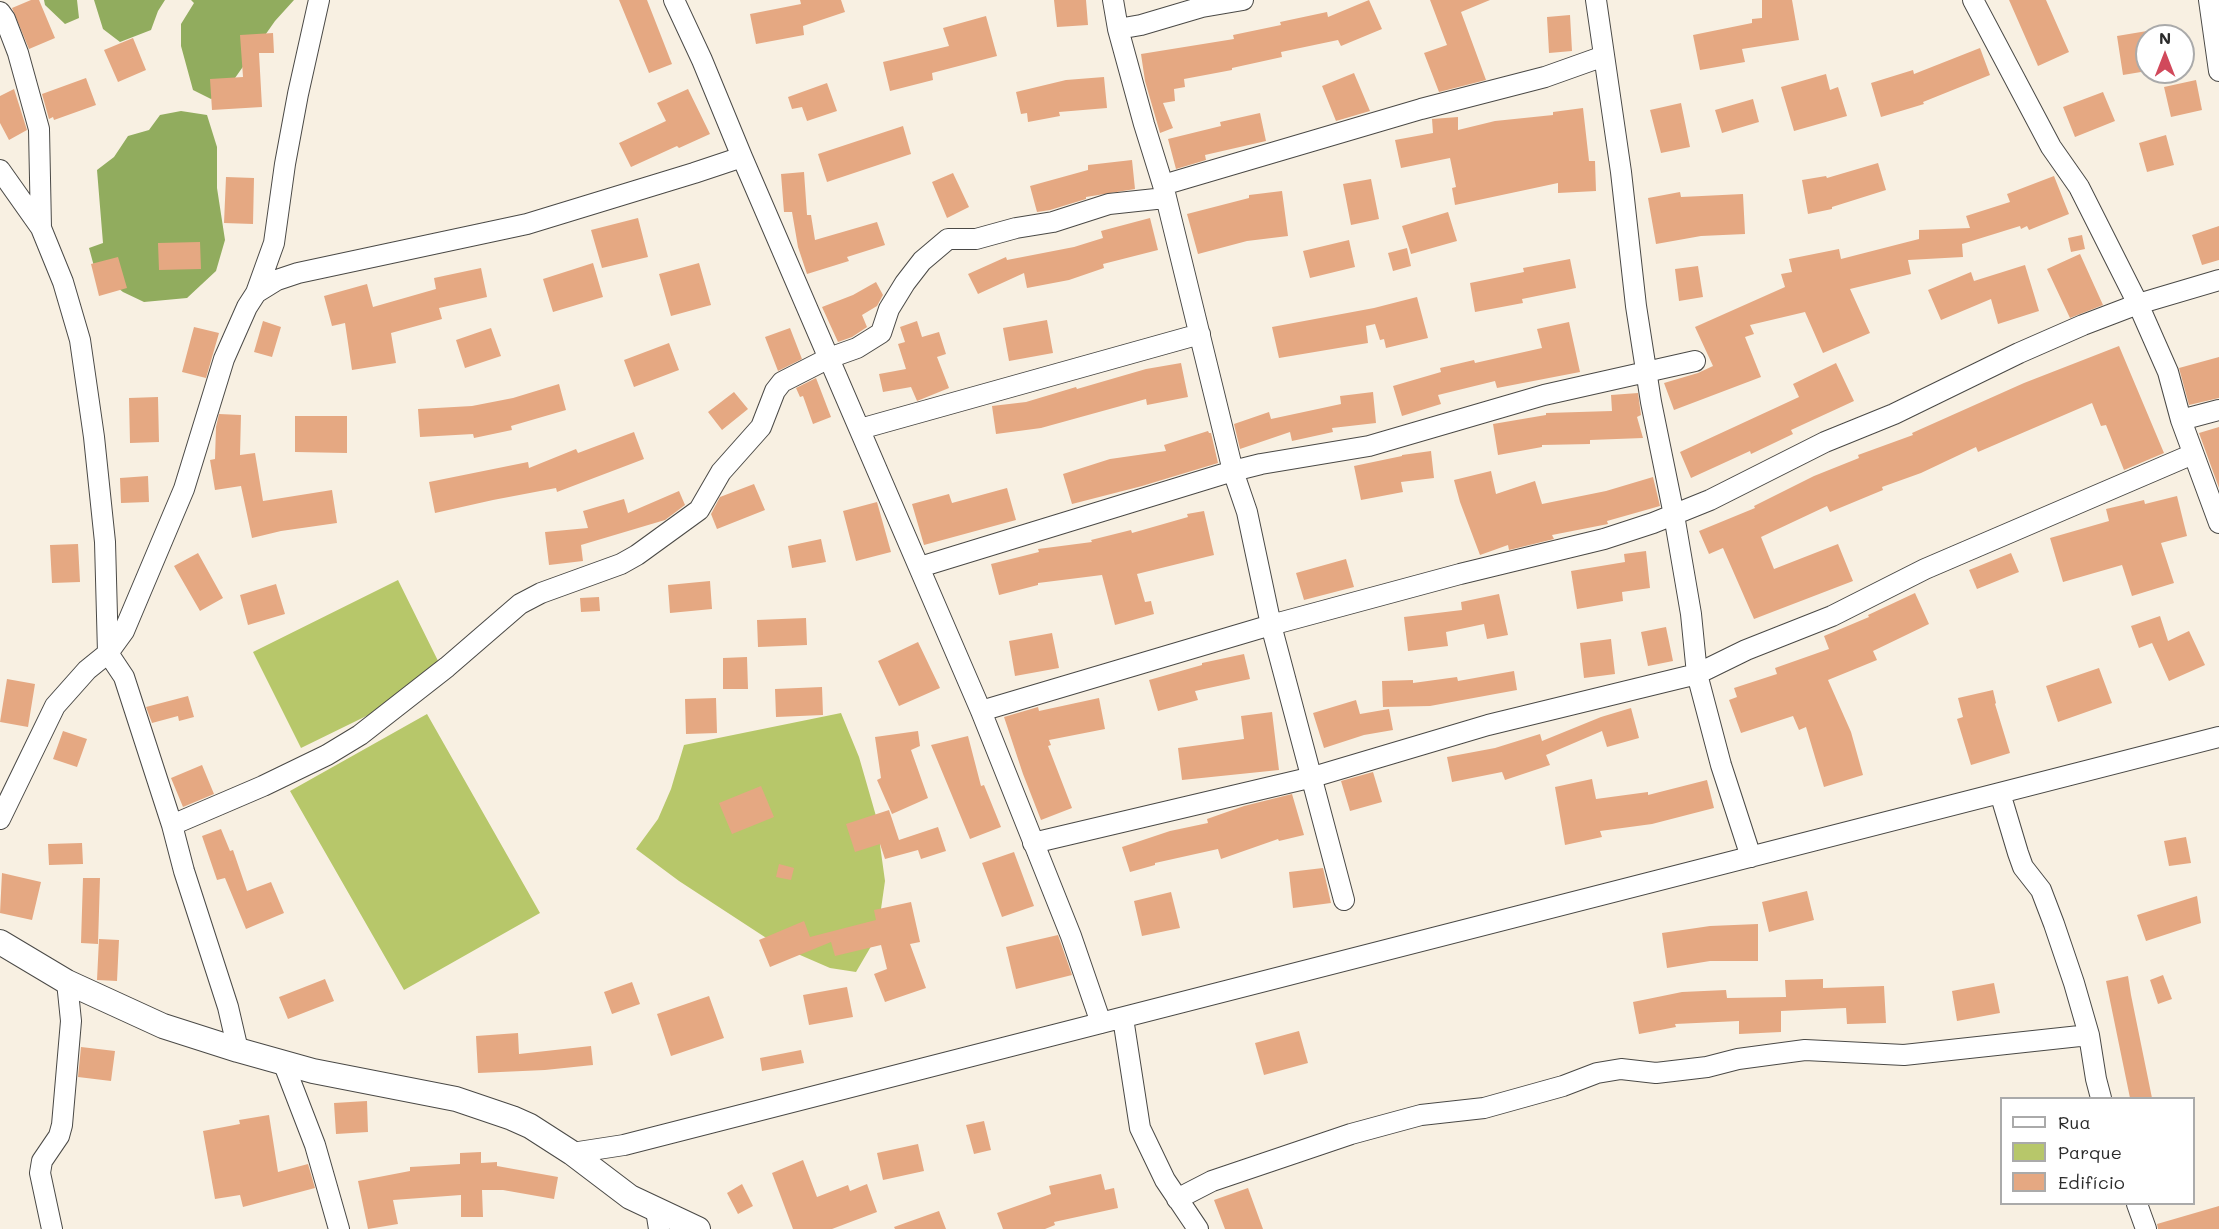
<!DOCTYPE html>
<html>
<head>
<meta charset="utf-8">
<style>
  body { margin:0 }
  #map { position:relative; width:2219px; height:1229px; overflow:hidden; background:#f8f0e2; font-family:Mali,sans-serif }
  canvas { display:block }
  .legend { position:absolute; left:2000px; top:1097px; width:195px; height:108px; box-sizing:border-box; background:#fff; border:2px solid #aaa; margin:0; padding:8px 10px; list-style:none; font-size:18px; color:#2b2b2b }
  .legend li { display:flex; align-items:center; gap:12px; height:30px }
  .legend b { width:30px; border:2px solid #aaa }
  .north { position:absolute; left:2135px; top:24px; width:60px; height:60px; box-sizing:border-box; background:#fff; border:2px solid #aaa; border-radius:50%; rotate:0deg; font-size:16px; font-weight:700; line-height:24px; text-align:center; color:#2b2b2b }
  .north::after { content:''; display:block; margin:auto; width:21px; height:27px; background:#d1495b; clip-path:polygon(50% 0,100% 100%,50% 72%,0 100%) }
</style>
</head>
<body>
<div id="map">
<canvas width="2219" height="1229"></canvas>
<ul class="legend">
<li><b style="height:8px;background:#fff"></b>Rua</li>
<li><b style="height:16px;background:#b7c76a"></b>Parque</li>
<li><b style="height:16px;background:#e5a882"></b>Edifício</li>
</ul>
<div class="north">N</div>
</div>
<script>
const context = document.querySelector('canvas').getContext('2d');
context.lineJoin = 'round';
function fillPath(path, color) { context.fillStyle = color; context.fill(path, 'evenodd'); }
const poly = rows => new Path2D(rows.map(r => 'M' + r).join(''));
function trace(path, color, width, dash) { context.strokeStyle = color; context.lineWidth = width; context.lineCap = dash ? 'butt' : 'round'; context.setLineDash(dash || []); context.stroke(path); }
const green = poly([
  [398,580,446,677,301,748,253,652],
  [841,713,859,757,876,816,885,881,880,916,873,943,856,972,830,968,777,945,679,881,636,849,658,819,671,789,684,745],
  [427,714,540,913,404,990,290,791]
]);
const forest = poly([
  [44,0,77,0,79,18,65,24,45,5],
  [94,0,165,0,158,11,151,30,120,42,103,29],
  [191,0,294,0,275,21,228,88,211,99,193,90,181,46,181,24,194,3],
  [181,111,207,115,217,147,217,188,225,240,216,271,187,298,144,302,123,292,95,270,89,248,103,243,97,170,114,157,128,136,149,130,160,115]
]);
const building = poly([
  [31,0,39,0,55,38,29,49,12,8],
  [619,0,647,0,672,64,649,73],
  [800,0,841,0,845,12,803,26,804,35,756,44,750,14,801,4],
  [1054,0,1086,0,1088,25,1057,27],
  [1369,0,1382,29,1341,46,1338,40,1281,52,1282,57,1232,68,1232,70,1184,79,1185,87,1174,89,1175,101,1163,103,1173,128,1160,133,1145,81,1141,54,1234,39,1233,35,1281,25,1280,22,1327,12,1328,17],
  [1430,0,1490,0,1461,12,1486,80,1439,92,1424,53,1447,45],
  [1762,0,1792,0,1799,40,1742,49,1745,62,1700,70,1693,35,1752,23,1752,19,1762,18],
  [2009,0,2046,0,2069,52,2038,66],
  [1570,15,1572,51,1549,53,1547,17],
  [986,16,997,56,932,73,933,80,890,91,883,62,949,46,943,28],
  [2147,31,2147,71,2123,75,2117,36],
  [273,33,274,53,259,53,262,107,212,110,210,79,243,77,240,35],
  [133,38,146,70,118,82,104,50],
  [1980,48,1990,75,1923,102,1924,104,1881,117,1871,83,1913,70,1914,74],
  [1354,73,1370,111,1336,121,1322,86],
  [1826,74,1830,90,1838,87,1847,116,1794,131,1781,87],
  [1104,77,1107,108,1059,112,1060,116,1028,122,1027,113,1021,114,1016,92,1066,80],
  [86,78,96,105,54,120,53,117,49,119,42,94],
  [2196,80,2202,110,2171,117,2164,87],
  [827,83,837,111,807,121,802,107,792,109,788,97],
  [14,89,27,130,9,140,0,123,0,96],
  [688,89,710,134,679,148,677,146,631,167,619,143,666,121,657,103],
  [2103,92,2115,121,2075,137,2063,107],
  [1753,99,1759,122,1722,133,1715,110],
  [1681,103,1690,147,1661,153,1650,110],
  [1583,108,1589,161,1595,161,1596,191,1558,193,1558,183,1455,205,1452,188,1456,187,1450,158,1401,168,1395,140,1433,133,1432,119,1458,117,1458,130,1495,121,1553,115,1553,112],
  [1260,113,1266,141,1205,155,1206,160,1176,169,1168,139,1221,126,1220,122],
  [903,126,911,154,827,182,818,154],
  [2166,135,2174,165,2147,172,2139,143],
  [1132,160,1135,189,1086,197,1086,199,1050,210,1037,212,1030,186,1088,170,1088,165],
  [1878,163,1886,190,1832,207,1832,209,1808,214,1802,180,1826,176,1827,178],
  [804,172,807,215,811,215,815,240,877,222,885,245,847,257,849,261,807,274,798,247,792,212,784,212,781,174],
  [953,173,969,207,947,218,932,182],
  [2054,176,2069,214,2029,230,2027,226,2021,229,2020,226,1962,244,1963,257,1908,260,1911,274,1850,289,1870,333,1823,353,1805,312,1750,325,1754,334,1745,337,1761,377,1674,410,1664,383,1698,373,1713,366,1695,327,1785,287,1781,274,1792,272,1789,259,1839,249,1841,259,1919,239,1919,230,1970,228,1966,216,2010,202,2007,194],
  [226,177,254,178,253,224,224,223],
  [1371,179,1379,219,1351,225,1343,184],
  [1282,191,1288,236,1247,241,1198,254,1187,214,1249,198,1249,195],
  [1680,192,1681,197,1743,194,1745,234,1701,236,1656,244,1648,198],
  [1448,212,1457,241,1411,254,1402,226],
  [638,218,648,257,602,268,591,230],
  [1150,218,1158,250,1103,264,1104,268,1069,280,1027,288,1024,273,978,294,968,274,1006,257,1007,260,1074,247,1103,238,1101,231],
  [2219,226,2219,260,2202,265,2192,235],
  [2082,235,2085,249,2071,252,2068,238],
  [1349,240,1355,267,1310,278,1303,251],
  [200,242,201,269,159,270,158,243],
  [1407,248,1411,266,1393,271,1388,253],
  [2080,254,2103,305,2070,318,2047,269],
  [118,257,127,288,99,296,91,264],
  [1570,259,1576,288,1522,299,1523,303,1475,312,1470,283,1524,272,1523,268],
  [593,263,603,297,553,312,543,279],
  [699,263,711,305,671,316,659,274],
  [2025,265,2039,311,1998,324,1991,299,1941,320,1928,290,1971,272,1974,281],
  [1698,266,1703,297,1679,301,1675,269],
  [481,268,487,297,439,308,442,319,391,333,396,363,352,370,345,323,332,326,324,296,367,284,373,307,436,289,434,278],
  [876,282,883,295,877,306,862,315,867,327,852,337,838,342,822,307,853,295],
  [1417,297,1428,338,1386,348,1384,339,1380,340,1375,324,1366,326,1368,343,1279,358,1272,327,1374,308],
  [1047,320,1053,353,1009,361,1003,328],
  [263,321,281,327,272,357,254,352],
  [917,321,922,337,939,332,946,354,937,357,949,388,917,401,911,387,883,392,879,374,906,369,898,344,905,342,900,327],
  [1569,322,1580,372,1497,388,1495,381,1438,395,1441,404,1402,416,1393,386,1441,372,1440,368,1474,360,1475,363,1542,348,1537,329],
  [194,327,219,333,206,378,182,372],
  [491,328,501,356,465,368,456,340],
  [790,328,802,359,778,371,765,337],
  [669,343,679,370,634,387,624,360],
  [2119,346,2164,453,2124,470,2106,425,2101,426,2092,403,1978,452,1976,447,1921,473,1882,487,1883,490,1830,512,1827,506,1761,537,1774,569,1838,544,1853,581,1754,619,1723,548,1709,554,1699,531,1755,508,1754,506,1814,476,1859,458,1858,455,1913,435,1912,433,2024,383],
  [2219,357,2219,398,2189,405,2179,368],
  [1181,363,1188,397,1147,405,1146,399,1041,428,996,434,992,406,1026,402,1076,387,1077,389,1146,369],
  [1836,363,1854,401,1791,430,1793,434,1751,454,1750,451,1691,478,1680,452,1799,397,1793,384],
  [816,378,831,417,813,424,803,396,800,397,796,388],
  [559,384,566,410,511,426,512,430,474,438,473,434,420,437,418,409,472,406,513,398],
  [734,392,748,409,722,430,708,412],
  [1373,392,1376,423,1332,428,1333,432,1292,441,1290,432,1240,449,1234,424,1269,412,1271,419,1341,404,1340,396],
  [1638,393,1641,415,1637,417,1643,438,1590,440,1590,444,1542,445,1542,447,1498,455,1493,424,1546,415,1546,413,1612,411,1611,395],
  [158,397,159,442,130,443,129,398],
  [219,414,241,415,240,455,255,453,263,501,332,490,337,523,281,531,252,538,241,486,215,490,210,460,215,459,216,427],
  [295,416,347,416,347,453,295,452],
  [2219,427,2219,488,2199,433],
  [1208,431,1209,433,1211,433,1218,463,1142,486,1072,504,1063,474,1110,459,1166,451,1164,445],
  [634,432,644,459,557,492,556,488,493,500,435,513,429,482,528,462,529,468,576,449,578,453],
  [1431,451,1434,478,1401,482,1403,492,1361,500,1354,466,1402,456,1402,455],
  [1491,471,1496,494,1535,481,1542,504,1606,491,1653,477,1660,506,1607,521,1608,524,1552,535,1554,539,1509,550,1508,545,1480,555,1460,502,1454,480],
  [148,476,149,502,121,503,120,478],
  [754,484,765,510,717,529,711,514,720,497],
  [1007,488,1016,520,924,545,912,504,949,494,952,503],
  [679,491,685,505,665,520,581,545,583,561,549,565,545,532,588,528,583,511,624,499,628,513],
  [2177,496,2187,536,2161,543,2174,583,2132,596,2122,565,2063,582,2050,538,2109,521,2106,509,2144,500,2145,504],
  [877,502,891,552,856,561,843,511],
  [1204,511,1214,555,1137,574,1145,602,1151,601,1154,614,1115,625,1102,575,1038,583,1038,585,999,595,991,564,1039,552,1038,549,1092,542,1091,540,1131,530,1132,533,1188,517,1187,514],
  [821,539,826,562,792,568,788,546],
  [78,544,80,582,52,583,50,545],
  [1646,551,1650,588,1622,592,1623,601,1577,609,1571,571,1625,562,1624,554],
  [198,553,223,598,200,611,174,566],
  [2011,553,2019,572,1977,589,1969,570],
  [1346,559,1354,587,1304,600,1296,573],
  [710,581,712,609,670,613,668,585],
  [276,584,285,614,248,625,240,595],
  [1915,593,1929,624,1873,651,1877,660,1828,680,1851,732,1863,775,1824,787,1806,727,1799,730,1793,716,1741,733,1729,700,1737,697,1734,688,1777,674,1775,668,1829,649,1824,636,1869,617,1868,615],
  [1499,594,1508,635,1487,639,1484,624,1446,632,1448,646,1408,651,1404,617,1462,610,1461,602],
  [599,597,600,611,581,612,580,598],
  [2160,616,2168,641,2189,631,2205,665,2169,681,2152,643,2139,648,2131,626],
  [806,618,807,645,758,647,757,620],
  [1666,627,1673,661,1648,666,1641,632],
  [1052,633,1059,668,1015,676,1009,641],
  [1611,639,1615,674,1584,678,1580,643],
  [918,642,940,688,899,706,878,661],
  [1244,654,1250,679,1195,691,1198,700,1158,711,1149,680,1202,665,1202,663],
  [747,657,748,689,723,689,723,658],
  [2099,668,2112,703,2058,722,2046,686],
  [1514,671,1517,690,1430,706,1383,707,1382,681,1413,680,1413,683,1457,677,1458,681],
  [7,679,35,684,28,727,0,722],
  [822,687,823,715,776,717,775,689],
  [1993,690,1996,703,1995,704,2010,753,1971,765,1957,719,1963,717,1958,698],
  [188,696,194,717,179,721,178,716,152,723,146,707],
  [716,698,717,733,686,734,685,699],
  [1099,698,1105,729,1049,740,1051,745,1048,746,1072,808,1041,820,1023,774,1004,717,1038,707,1039,711],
  [1356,700,1360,714,1389,709,1393,730,1364,735,1324,748,1313,713],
  [1631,708,1639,738,1607,747,1602,731,1546,755,1550,765,1505,780,1502,772,1452,782,1447,757,1495,748,1540,734,1542,741,1601,717],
  [1272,712,1279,770,1182,780,1178,748,1244,739,1241,716],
  [63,731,87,739,77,767,53,759],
  [918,731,920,746,911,750,928,798,892,814,877,780,881,778,875,737],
  [968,736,981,786,984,785,1001,827,970,839,931,745],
  [202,765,214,794,183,807,171,778],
  [1373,772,1382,802,1350,811,1341,781],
  [1592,779,1596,799,1648,792,1648,795,1707,780,1714,808,1652,824,1600,831,1602,837,1565,845,1555,787],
  [761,786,774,817,732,834,719,803],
  [1292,794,1304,835,1279,841,1278,839,1221,859,1218,849,1155,863,1155,865,1130,872,1122,847,1170,831,1208,823,1207,819,1244,806],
  [889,810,899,840,938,827,946,851,921,859,918,850,885,859,880,844,855,852,846,824],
  [221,829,230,851,233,850,247,891,271,882,284,913,246,929,225,878,217,880,202,836],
  [2186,837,2191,863,2169,866,2164,841],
  [82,843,83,864,49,865,48,844],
  [1014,852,1034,906,1002,917,982,863],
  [779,864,794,868,791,880,776,877],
  [1323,868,1331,903,1293,908,1289,872],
  [2,873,41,882,32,920,0,913],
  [83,878,100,878,98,944,81,943],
  [1807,891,1814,920,1769,932,1762,902],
  [1171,892,1180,928,1142,936,1134,901],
  [2197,896,2201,923,2146,941,2137,915],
  [911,902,920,942,910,944,926,988,885,1002,874,974,887,969,881,945,835,956,831,942,770,967,759,940,804,921,810,937,876,920,874,910],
  [1758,924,1758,961,1710,961,1667,968,1662,933,1710,926],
  [1058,935,1072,975,1016,989,1006,947],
  [99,939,119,940,117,981,97,980],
  [2163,975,2172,999,2158,1004,2150,980],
  [2128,976,2131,995,2152,1098,2130,1098,2106,981],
  [325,979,334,1001,288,1019,279,997],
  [1823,979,1823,988,1884,986,1886,1023,1847,1024,1846,1008,1781,1011,1781,1032,1739,1034,1739,1021,1675,1024,1676,1027,1639,1034,1633,1002,1682,992,1726,990,1727,998,1786,997,1785,980],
  [632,982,640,1004,612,1014,604,992],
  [1994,983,2000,1013,1957,1021,1952,991],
  [847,987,853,1017,809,1025,803,995],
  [709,996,724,1038,671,1056,657,1014],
  [1299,1031,1308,1063,1264,1075,1255,1043],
  [518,1033,519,1054,591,1046,593,1065,545,1070,478,1073,476,1036],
  [81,1047,115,1051,111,1081,78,1077],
  [801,1050,804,1063,762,1071,760,1058],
  [367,1101,368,1132,336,1134,334,1103],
  [269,1115,278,1172,308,1164,315,1188,243,1207,240,1195,215,1199,203,1131,240,1124,239,1120],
  [984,1121,991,1150,974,1154,966,1125],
  [918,1144,924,1171,883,1180,877,1153],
  [481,1152,481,1163,497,1162,497,1166,558,1177,554,1199,503,1190,482,1190,483,1217,461,1217,461,1195,393,1200,398,1224,368,1229,358,1181,410,1171,410,1167,460,1164,460,1153],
  [803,1160,817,1197,848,1185,850,1191,867,1184,877,1212,832,1229,793,1229,772,1173],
  [1101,1174,1105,1190,1114,1188,1118,1208,1054,1222,1055,1225,1045,1229,1003,1229,997,1213,1051,1194,1049,1186],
  [742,1184,753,1206,738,1214,727,1193],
  [1248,1188,1263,1229,1225,1229,1214,1200],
  [2219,1206,2219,1229,2158,1229,2157,1224],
  [939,1211,946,1229,895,1229,894,1227]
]);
const minor = poly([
  [674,0,702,60,742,157,981,711,1071,936,1101,1023],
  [1113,0,1118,29,1144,124,1163,185,1233,471,1247,512,1271,625,1344,900],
  [1596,0,1621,172,1636,306,1651,402,1674,515,1691,614,1697,674,1721,765,1751,857],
  [1973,0,2051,147,2079,187,2138,304,2168,372,2181,420,2219,523],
  [2209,0,2219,71],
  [0,12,5,19,18,53,39,129,41,228],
  [1118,29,1141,25,1202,7,1243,0],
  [0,170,41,228,63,282,80,340,94,437,105,542,108,653,124,677,172,825,184,871,228,1007,238,1050],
  [1163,185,1421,109,1545,77,1604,56],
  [256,293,274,243,285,164,298,94,319,0],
  [2181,420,2219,410],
  [860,429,1200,334],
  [920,567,1233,471,1261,464,1369,446,1544,395,1695,361],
  [981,711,1271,625,1460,574,1604,539,1653,523,1710,500,1825,442,1894,414,2019,353,2083,325,2138,304,2219,280],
  [2000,793,2018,853,2023,867,2041,890,2054,924,2074,983,2089,1035,2096,1079,2101,1098],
  [0,819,55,706,87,670,108,653,124,631,184,489,224,359,247,307,256,293,277,280,298,273,527,224,694,173,742,157],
  [172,825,263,786,327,755,360,735,447,667,520,604,541,593,621,564,637,555,699,510,721,472,761,427,775,391,782,382,829,358,857,348,881,333,889,309,905,283,922,261,948,239,976,239,1016,228,1053,222,1109,204,1165,198],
  [1033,843,1313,777,1488,725,1697,674,1746,650,1832,616,1925,569,2193,454],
  [1123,1018,1140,1128,1165,1180,1198,1229],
  [283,1062,315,1145,339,1229],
  [572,1153,624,1145,2219,737],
  [1177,1199,1212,1181,1351,1134,1421,1115,1484,1108,1563,1086,1597,1073,1621,1069,1656,1073,1707,1067,1738,1059,1805,1050,1904,1055,2089,1035],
  [2137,1204,2146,1229],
  [656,1210,659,1229],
  [52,1229,40,1173,42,1161,59,1136,62,1125,71,1021,67,982]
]);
const tertiary = poly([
  [0,942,67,982,163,1026,238,1050,313,1071,456,1099,512,1118,530,1126,572,1153,630,1197,698,1229]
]);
fillPath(green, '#b7c76a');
fillPath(forest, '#91ac5e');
fillPath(building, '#e5a882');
trace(minor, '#4a4946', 22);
trace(tertiary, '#4a4946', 26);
trace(minor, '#fff', 20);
trace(tertiary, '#fff', 24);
</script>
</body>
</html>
